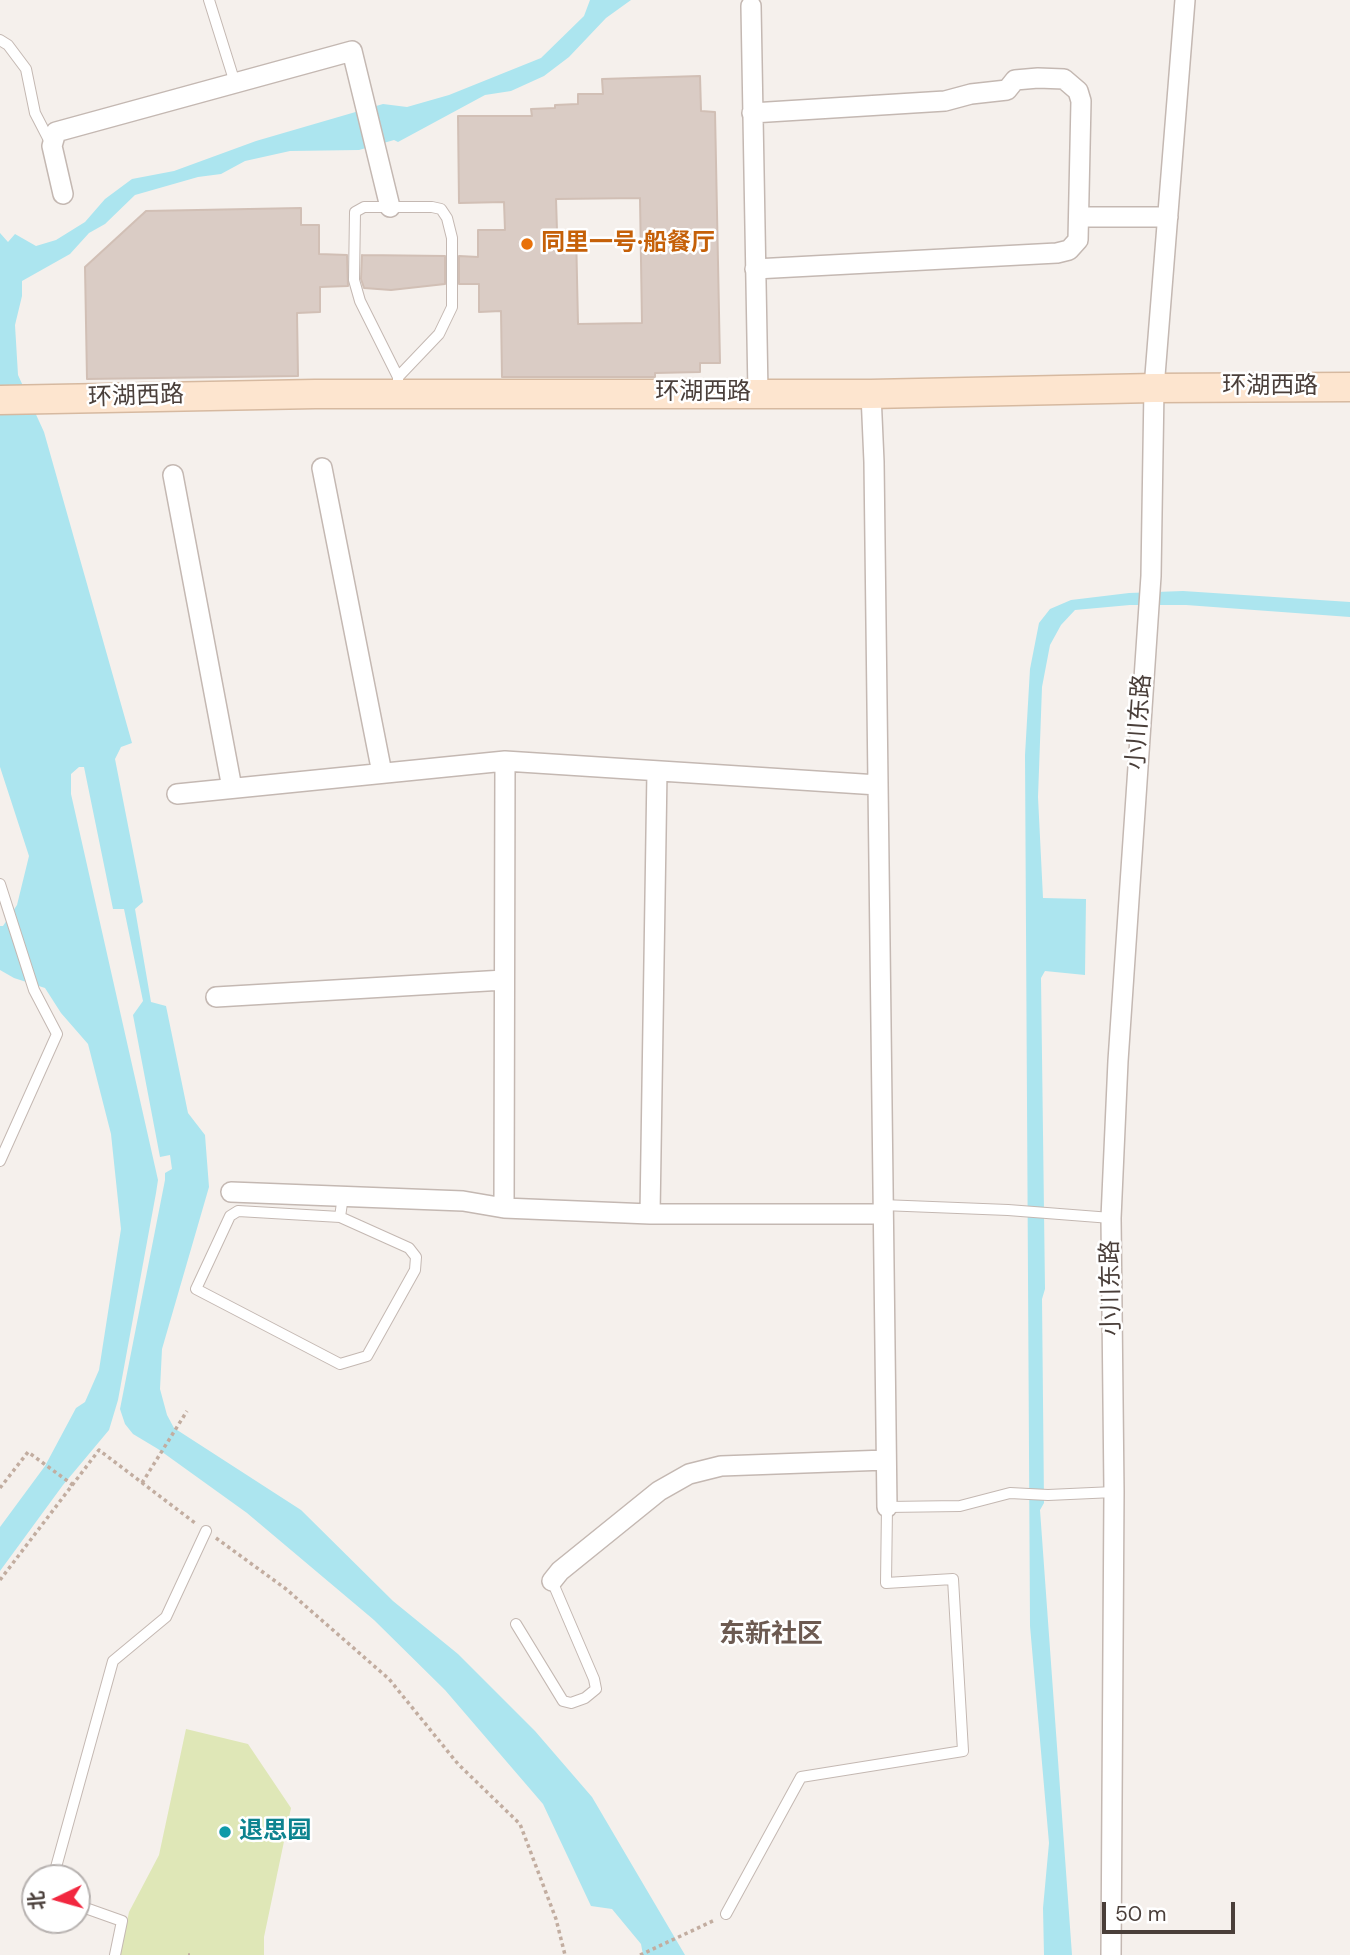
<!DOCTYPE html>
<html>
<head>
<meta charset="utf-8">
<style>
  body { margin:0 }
  #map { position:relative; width:1350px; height:1955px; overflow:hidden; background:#f5f0ec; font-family:"DM Sans","Noto Sans SC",sans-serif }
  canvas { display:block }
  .north { position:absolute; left:21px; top:1864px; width:70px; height:70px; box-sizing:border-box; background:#fff; border:2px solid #b7b2b0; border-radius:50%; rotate:265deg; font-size:19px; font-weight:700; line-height:28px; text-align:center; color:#4a3f3a }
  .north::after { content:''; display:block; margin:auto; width:24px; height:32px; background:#f2273f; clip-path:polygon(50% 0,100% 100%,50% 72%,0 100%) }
  .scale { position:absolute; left:1102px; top:1902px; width:133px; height:32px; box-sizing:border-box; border:4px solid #4a3f3a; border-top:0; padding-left:9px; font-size:21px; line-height:24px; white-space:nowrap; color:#4a3f3a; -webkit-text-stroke:5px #fff; paint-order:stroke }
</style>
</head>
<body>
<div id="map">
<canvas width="1350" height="1955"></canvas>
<div class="north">北</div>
<div class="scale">50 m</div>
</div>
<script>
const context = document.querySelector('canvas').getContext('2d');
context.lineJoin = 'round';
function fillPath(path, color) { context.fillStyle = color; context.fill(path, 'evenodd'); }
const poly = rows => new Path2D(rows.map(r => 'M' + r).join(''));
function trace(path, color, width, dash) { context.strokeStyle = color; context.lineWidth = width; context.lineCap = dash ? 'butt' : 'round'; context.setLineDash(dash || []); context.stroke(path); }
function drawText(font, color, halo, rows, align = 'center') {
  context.font = font + ' "DM Sans","Noto Sans SC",sans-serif'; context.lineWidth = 5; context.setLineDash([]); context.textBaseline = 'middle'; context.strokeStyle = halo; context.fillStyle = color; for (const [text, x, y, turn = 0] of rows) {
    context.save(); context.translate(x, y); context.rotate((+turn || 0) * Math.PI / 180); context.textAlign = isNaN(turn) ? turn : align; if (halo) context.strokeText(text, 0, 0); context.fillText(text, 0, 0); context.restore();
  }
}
const green = poly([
  [186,1729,248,1744,291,1808,264,1937,264,1955,120,1955,129,1912,159,1855]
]);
const water = poly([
  [590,0,631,0,606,18,569,57,544,76,511,91,485,95,398,142,394,140,359,150,290,151,245,161,221,174,198,177,135,195,105,224,89,233,70,254,22,281,22,296,15,325,18,375,44,432,132,743,121,747,115,759,143,902,135,909,151,1002,166,1006,188,1113,205,1135,209,1187,162,1349,160,1389,167,1415,174,1428,301,1510,393,1601,458,1654,535,1731,592,1797,685,1955,643,1955,641,1944,612,1909,591,1906,543,1804,445,1690,374,1620,247,1513,158,1449,133,1434,125,1424,120,1409,165,1180,165,1173,172,1169,170,1155,160,1157,133,1015,143,1001,124,909,113,909,84,767,79,767,71,774,71,794,158,1180,156,1193,118,1400,109,1430,63,1485,0,1571,0,1527,45,1466,76,1408,85,1402,99,1370,121,1229,111,1134,88,1044,61,1013,45,988,14,978,0,970,0,926,3,926,17,905,29,856,0,767,0,233,8,242,15,234,36,246,56,240,85,222,105,199,132,179,174,171,256,141,383,104,407,107,449,95,541,58,584,16],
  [1183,591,1350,602,1350,617,1186,605,1130,605,1075,610,1061,625,1050,645,1042,687,1038,797,1043,898,1086,899,1085,975,1045,971,1041,978,1045,1289,1042,1299,1044,1503,1040,1510,1072,1955,1044,1955,1043,1908,1049,1843,1030,1626,1025,755,1030,669,1039,623,1050,609,1071,600,1129,593]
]);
const building = poly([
  [700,76,701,111,715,112,720,363,700,363,700,372,655,373,655,377,502,377,501,311,479,312,479,284,459,284,459,256,478,257,478,230,505,230,504,202,459,203,458,116,532,116,531,109,555,108,555,105,578,104,578,94,603,94,602,79,700,76],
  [640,198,642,323,578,324,576,231,557,231,556,199,640,198],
  [301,208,301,225,319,225,319,254,347,255,348,286,320,287,320,312,297,313,298,376,87,379,85,267,146,211,301,208],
  [362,255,445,256,445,284,391,290,364,288,361,279,362,255]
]);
const path = poly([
  [142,1483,187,1411],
  [0,1488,28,1452,73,1485],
  [216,1538,286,1589,389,1679,458,1764,520,1824,556,1919,565,1955],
  [0,1580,99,1450,195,1523],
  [188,1955,190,1955],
  [640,1955,715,1920]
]);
const service = poly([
  [209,0,235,83],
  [0,40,8,45,26,69,35,113,50,142],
  [398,392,398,377,360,301,354,280,355,212,364,207,432,207,441,209,447,218,452,238,452,307,439,334,398,377],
  [0,884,34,990,57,1034,0,1161],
  [882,1205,1008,1210,1111,1218],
  [340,1217,409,1248,416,1257,415,1270,367,1356,340,1364,196,1289,230,1216,238,1211,340,1217,343,1196],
  [516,1624,563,1701,571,1703,585,1698,596,1689,594,1679,552,1581],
  [53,1878,113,1661,166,1617,206,1531],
  [77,1905,122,1921,115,1955],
  [726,1914,801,1777,963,1751,953,1579,886,1583,887,1507,960,1506,1010,1493,1048,1495,1114,1492]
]);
const minor = poly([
  [751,6,758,393],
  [752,113,945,101,971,94,1007,90,1015,80,1038,78,1064,79,1078,91,1081,101,1078,240,1069,250,1057,253,755,269],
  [63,194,52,146,56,132,352,51,390,207],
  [1080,217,1168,217],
  [871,394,874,462,887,1507],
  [322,468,382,773],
  [173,475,232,788],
  [177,794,505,761,878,785],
  [216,997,504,980],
  [231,1192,463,1201,504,1208,650,1214,883,1214],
  [504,1208,505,761],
  [650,1214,657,771],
  [552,1581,560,1571,659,1491,689,1474,721,1466,886,1460],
  [1111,1955,1114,1492,1111,1218,1118,1061,1151,576,1154,388,1185,0]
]);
const secondary = poly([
  [0,400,315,394,871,394,1154,388,1350,387]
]);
const markers = [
  [527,244,7,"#e8710a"],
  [225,1832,7,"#0f9aa8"]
];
const foodNames = [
  ["同里一号·船餐厅",541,244]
];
const streetNames = [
  ["环湖西路",1270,387],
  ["环湖西路",703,393],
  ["环湖西路",136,397,-2],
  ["小川东路",1140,722,-86],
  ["小川东路",1112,1288,-91]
];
const cultureNames = [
  ["退思园",239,1832]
];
const neighbourhoodNames = [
  ["东新社区",771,1635]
];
fillPath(green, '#dfe7b7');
fillPath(water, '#ace5ef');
fillPath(building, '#daccc5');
trace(building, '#d1bfb5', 2);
trace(service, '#c4b8b2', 12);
trace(minor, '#c4b8b2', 22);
trace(secondary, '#d6b9a0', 31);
trace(path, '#c2ada0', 3.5, [3.5, 3.5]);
trace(service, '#fff', 10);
trace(minor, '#fff', 19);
trace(secondary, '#fde5cf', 28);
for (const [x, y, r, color] of markers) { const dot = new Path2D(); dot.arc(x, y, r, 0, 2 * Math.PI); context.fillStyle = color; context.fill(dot); trace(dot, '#fff', 2.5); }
drawText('bold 24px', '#c56008', '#fff', foodNames, 'left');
drawText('24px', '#4a3f3a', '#fff', streetNames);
drawText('bold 24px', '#0d838f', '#fff', cultureNames, 'left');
drawText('bold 26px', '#6c5a51', '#fff', neighbourhoodNames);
</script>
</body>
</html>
